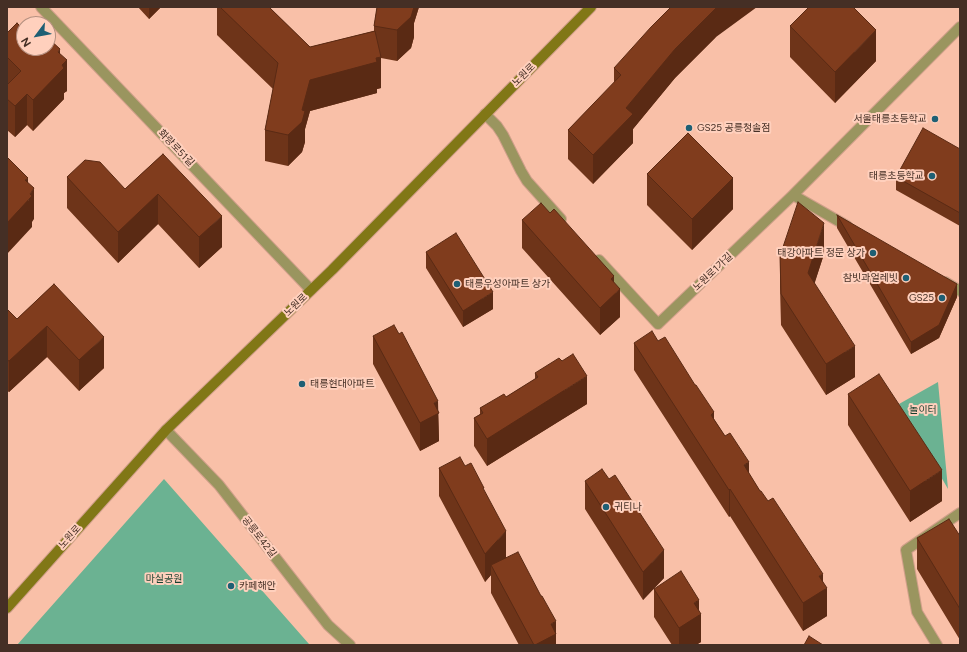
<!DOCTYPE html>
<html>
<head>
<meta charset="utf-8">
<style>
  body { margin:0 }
  #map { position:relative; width:967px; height:652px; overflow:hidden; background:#f9c0a8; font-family:Figtree,sans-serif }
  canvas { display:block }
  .frame { position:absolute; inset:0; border:8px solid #452f25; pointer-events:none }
  .north { position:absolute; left:16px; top:16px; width:40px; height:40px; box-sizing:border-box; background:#ffd0bd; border:1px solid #b59080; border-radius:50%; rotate:238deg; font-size:11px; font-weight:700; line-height:16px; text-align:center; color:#452f25 }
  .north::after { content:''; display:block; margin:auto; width:14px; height:18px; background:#1e5f74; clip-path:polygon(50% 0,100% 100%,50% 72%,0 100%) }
</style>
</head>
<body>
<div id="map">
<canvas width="967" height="652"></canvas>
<div class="frame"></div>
<div class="north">N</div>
</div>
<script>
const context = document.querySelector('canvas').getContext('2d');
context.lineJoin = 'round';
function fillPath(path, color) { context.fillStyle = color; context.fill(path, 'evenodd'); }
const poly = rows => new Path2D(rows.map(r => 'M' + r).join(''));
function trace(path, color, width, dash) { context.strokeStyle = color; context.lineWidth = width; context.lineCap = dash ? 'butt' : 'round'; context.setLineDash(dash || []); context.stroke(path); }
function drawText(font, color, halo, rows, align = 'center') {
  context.font = font + ' Figtree,"Noto Sans KR",sans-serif'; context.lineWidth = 4; context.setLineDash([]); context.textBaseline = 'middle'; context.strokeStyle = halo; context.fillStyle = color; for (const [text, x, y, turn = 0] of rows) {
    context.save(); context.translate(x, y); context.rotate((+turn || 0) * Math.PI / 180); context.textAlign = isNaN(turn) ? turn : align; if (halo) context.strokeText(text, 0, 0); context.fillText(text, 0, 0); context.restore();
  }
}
const green = poly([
  [938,382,948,489,899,404],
  [164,479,309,644,309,645,17,645]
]);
const street = poly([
  [41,7,311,290],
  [485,114,497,126,503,135,521,171,527,181,561,219],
  [793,195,847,226],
  [599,260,658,324,793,195,960,27],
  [945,282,960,291],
  [166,430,219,485,328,625,350,645],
  [937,645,917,612,906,550,960,513]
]);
const secondary = poly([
  [7,608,166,430,332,270,591,7]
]);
const wall = poly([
  [138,7,161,7,149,19],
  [217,7,269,7,310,47,374,31,374,26,377,7,419,7,414,23,414,37,411,48,397,61,381,58,381,88,377,89,377,93,310,111,305,129,305,142,302,152,288,166,265,161,265,130,273,89,217,35],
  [790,26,876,61,835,103,790,57],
  [7,33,24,48,60,54,67,91,64,93,64,99,33,131,27,125,15,137,7,130],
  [716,37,675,78,633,129,633,143,593,184,568,159,568,130,614,83,614,68],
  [960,149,960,226,896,190,896,177],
  [163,154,222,247,199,268,158,224,118,263,67,208,67,177,125,189],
  [647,174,733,209,692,250,647,205],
  [837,215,957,297,939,338,911,354,837,228],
  [522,220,614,283,620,317,600,335,522,248],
  [426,252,493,309,463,327,426,268],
  [824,254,814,284,855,377,826,395,781,325,780,287,780,256],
  [54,284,104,368,79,391,47,357,9,392,7,391,7,309,17,319],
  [399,334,438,412,439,441,420,451,373,364,373,336],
  [634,343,714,419,760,491,823,582,827,616,803,631,730,516,729,517,634,370],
  [535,373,587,404,487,466,474,446,474,418,480,414,480,408,506,397,535,379],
  [848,394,942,501,910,522,848,425],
  [465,466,506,558,556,634,556,645,519,645,491,593,491,575,485,582,439,496,439,468],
  [585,481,664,578,643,600,585,509],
  [960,536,960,640,917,569,917,538],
  [654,589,699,611,701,642,696,645,672,645,654,617]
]);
const shadedWall = poly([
  [149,7,161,7,149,19],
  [411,7,419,7,414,23,414,37,411,48,397,61,397,30],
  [717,7,757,7,716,37,675,78,633,129,633,143,593,184,593,155,626,108,675,49],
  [876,30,876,61,835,103,835,72],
  [60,49,60,73,62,65,67,60,67,91,64,93,64,99,33,131,33,100,58,52],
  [381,57,381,88,377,89,377,93,310,111,305,129,305,142,302,152,288,166,288,135,302,110,310,80],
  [27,94,27,125,15,137,15,106],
  [28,178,28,201,30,194,34,188,34,219,32,222,32,227,7,254,7,223,25,180],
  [733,178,733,209,692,250,692,219],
  [158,194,158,224,118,263,118,232],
  [222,216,222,247,199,268,199,237],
  [824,223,824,254,808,304,808,273],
  [614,276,614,295,620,289,620,317,600,335,600,308,611,279],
  [957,284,957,297,939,338,911,354,911,342],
  [493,292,493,309,463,327,463,311],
  [47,326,47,357,9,392,9,361],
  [104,337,104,368,79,391,79,360],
  [855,346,855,377,826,395,826,364],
  [587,376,587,404,487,466,487,439],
  [438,401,439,441,420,451,420,423,434,403],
  [714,412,714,440,711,415],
  [749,462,749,489,744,465],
  [942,470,942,501,910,522,910,491],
  [730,489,730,516,729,517,729,490],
  [506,531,506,558,491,565,491,575,485,582,485,554],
  [664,550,664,578,643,600,643,572],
  [823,574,823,590,827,588,827,616,803,631,803,603,819,576],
  [699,600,699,615,701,614,701,642,696,645,679,645,679,628,694,603],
  [556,621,556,645,535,645,551,624]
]);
const building = poly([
  [220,7,269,7,310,47,375,31,381,57,376,58,377,62,310,80,302,110,305,111,302,122,288,135,265,130,278,63,220,7],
  [377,7,414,7,411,17,397,30,374,26,377,7],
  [671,7,717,7,675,49,626,108,633,114,593,155,568,130,621,75,614,68,651,27,671,7],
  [809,7,853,7,876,30,835,72,790,26,809,7],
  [17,23,24,30,24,48,48,48,48,38,60,49,58,52,67,60,62,65,64,68,33,100,27,94,15,106,7,99,7,85,21,71,7,57,7,33,17,23],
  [923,128,960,149,960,213,896,177,923,128],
  [688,133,733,178,692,219,647,174,688,133],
  [163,154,222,216,199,237,158,194,118,232,67,177,85,160,100,162,125,189,163,154],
  [7,157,28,178,25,180,34,188,30,194,32,196,7,223,7,157],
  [798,202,824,223,808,273,855,346,826,364,781,294,780,256,798,202],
  [541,203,550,213,554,209,614,276,611,279,620,289,600,308,522,220,541,203],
  [837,215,957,284,939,325,911,342,837,215],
  [456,233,493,292,463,311,426,252,456,233],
  [54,284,104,337,79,360,47,326,9,361,7,360,7,309,17,319,54,284],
  [394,325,399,334,402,332,438,401,434,403,439,413,420,423,373,336,394,325],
  [652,331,658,341,665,337,695,385,696,385,714,412,711,415,725,436,730,433,749,462,744,465,760,491,761,491,768,501,773,498,823,574,819,576,827,588,803,603,730,489,729,490,634,343,652,331],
  [573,354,587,376,487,439,474,418,483,413,480,408,504,394,506,397,538,377,535,373,559,358,562,361,573,354],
  [879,374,942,470,910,491,848,394,879,374],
  [460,457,465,466,471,463,484,488,483,488,506,531,485,554,439,468,460,457],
  [602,469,609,479,615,475,664,550,643,572,585,481,602,469],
  [949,519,960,536,960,609,917,538,949,519],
  [518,552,541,596,542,596,556,621,551,624,556,634,535,645,534,645,491,565,518,552],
  [681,571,699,600,694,603,701,614,679,628,654,589,681,571],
  [809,636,823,645,804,645,809,636]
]);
const markers = [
  [935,119,4,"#1e5f74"],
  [689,128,4,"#1e5f74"],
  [932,176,4,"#1e5f74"],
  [873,253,4,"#1e5f74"],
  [906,278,4,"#1e5f74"],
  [457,284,4,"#1e5f74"],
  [942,298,4,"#1e5f74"],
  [302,384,4,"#1e5f74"],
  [606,507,4,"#1e5f74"],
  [231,586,4,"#1e5f74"]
];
const streetNames = [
  ["노원로",524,75,-45],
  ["화랑로51길",176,148,46],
  ["노원로1가길",713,272,-43],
  ["노원로",296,305,-44],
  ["노원로",70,537,-48],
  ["공릉로42길",259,537,52]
];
const poiNames = [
  ["서울태릉초등학교",927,119],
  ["GS25 공릉청솔점",697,128,"left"],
  ["태릉초등학교",924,176],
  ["태강아파트 정문 상가",865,253],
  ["참빗과얼레빗",898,278],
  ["태릉우성아파트 상가",465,284,"left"],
  ["GS25",934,298],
  ["태릉현대아파트",310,384,"left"],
  ["귀티나",614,507,"left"],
  ["카페해안",239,586,"left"]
];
const parkNames = [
  ["놀이터",923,410],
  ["마실공원",164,579]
];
fillPath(green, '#6bb292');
trace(street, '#d1a08b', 12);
trace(secondary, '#d1a08b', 12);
trace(street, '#9a955f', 10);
trace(secondary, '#817716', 10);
fillPath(wall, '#6e3419');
fillPath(shadedWall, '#5a2a14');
fillPath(building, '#803c1d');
trace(building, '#5a2a14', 1);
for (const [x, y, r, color] of markers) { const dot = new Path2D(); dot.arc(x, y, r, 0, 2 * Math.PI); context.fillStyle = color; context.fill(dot); trace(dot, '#ffd0bd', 1.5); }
drawText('10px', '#452f25', '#ffd0bd', streetNames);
drawText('10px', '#452f25', '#ffd0bd', poiNames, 'right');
drawText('10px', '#183f2f', '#ffd0bd', parkNames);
</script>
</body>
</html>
